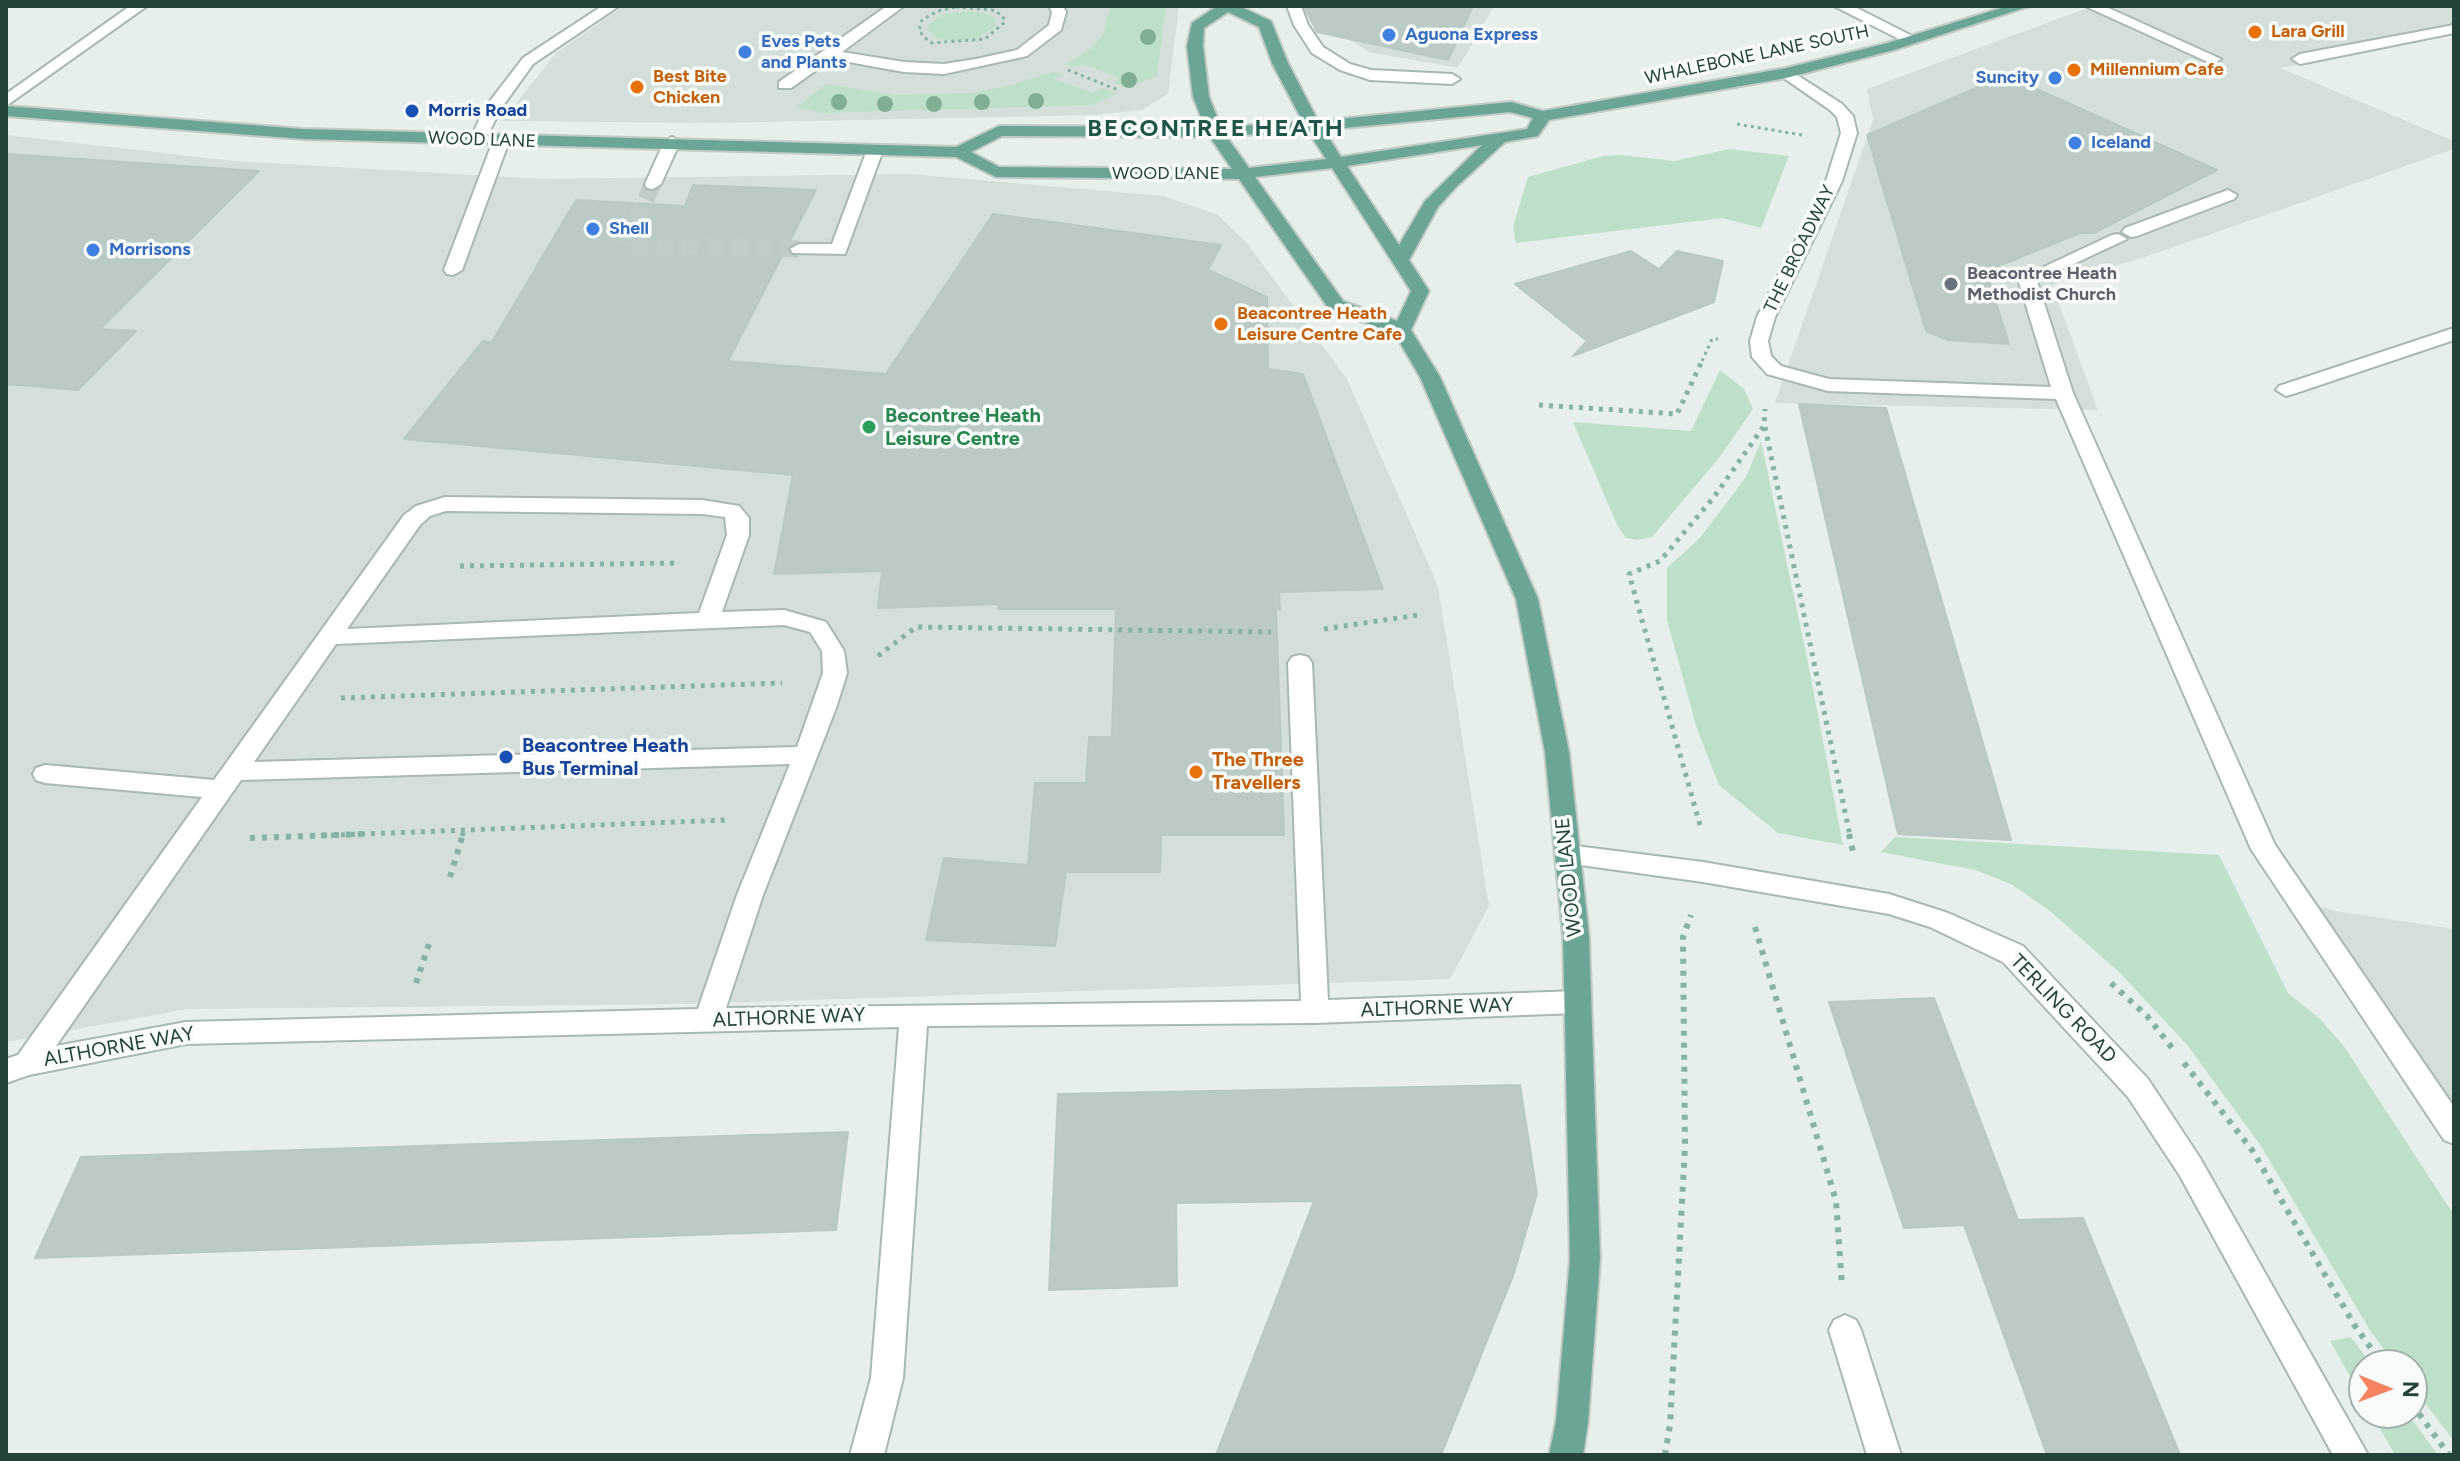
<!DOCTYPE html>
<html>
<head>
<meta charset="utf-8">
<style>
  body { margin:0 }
  #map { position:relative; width:2460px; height:1461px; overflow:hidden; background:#e6efeb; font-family:Figtree,sans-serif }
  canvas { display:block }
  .frame { position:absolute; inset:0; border:8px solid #24423a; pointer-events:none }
  .north { position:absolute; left:2348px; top:1349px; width:80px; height:80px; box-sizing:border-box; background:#f7fbf9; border:2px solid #a3b1ad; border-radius:50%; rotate:91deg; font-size:22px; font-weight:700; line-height:32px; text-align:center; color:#24423a }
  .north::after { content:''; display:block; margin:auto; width:28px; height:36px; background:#f4845f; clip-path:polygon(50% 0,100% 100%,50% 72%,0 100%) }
</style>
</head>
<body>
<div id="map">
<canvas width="2460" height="1461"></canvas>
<div class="frame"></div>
<div class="north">N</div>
</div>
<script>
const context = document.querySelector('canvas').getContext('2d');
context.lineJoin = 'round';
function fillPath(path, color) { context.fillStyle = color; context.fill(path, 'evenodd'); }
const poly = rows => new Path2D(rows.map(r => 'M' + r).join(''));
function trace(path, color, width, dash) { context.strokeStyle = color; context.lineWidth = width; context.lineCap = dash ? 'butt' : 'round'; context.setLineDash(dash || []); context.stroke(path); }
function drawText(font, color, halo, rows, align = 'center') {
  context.font = font + ' Figtree,sans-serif'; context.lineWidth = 7; context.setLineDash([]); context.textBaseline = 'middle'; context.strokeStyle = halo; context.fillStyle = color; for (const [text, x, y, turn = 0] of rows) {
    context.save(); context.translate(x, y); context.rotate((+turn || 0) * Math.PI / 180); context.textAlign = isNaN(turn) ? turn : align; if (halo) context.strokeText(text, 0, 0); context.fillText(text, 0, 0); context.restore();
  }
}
const built = poly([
  [624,6,1179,6,1168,94,1142,110,1094,115,715,123,502,121,556,53],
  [1301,6,1494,6,1458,68,1369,52,1303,11],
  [2093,6,2454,6,2454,34,2280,68,2454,141,2454,149,2157,253,2052,285,2098,410,1775,403,1873,120,1867,89],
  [6,135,234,161,541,179,909,174,1164,196,1218,215,1247,243,1347,379,1438,586,1489,906,1450,979,685,1004,187,1009,6,1042],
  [2312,905,2341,912,2454,929,2454,1110]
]);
const green = poly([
  [1166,6,1157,76,1125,88,1113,82,1119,78,1083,64,1074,67,1065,65,1090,49,1103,35,1110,7],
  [971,11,988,14,996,19,995,27,978,38,962,41,940,40,927,30,929,24,942,14],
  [1053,72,1062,74,1054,79,1093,93,1103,88,1117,94,1092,105,823,113,797,107,826,84,895,95,970,93,1008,86],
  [1729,149,1789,156,1761,228,1722,218,1516,243,1513,227,1528,177,1603,156,1622,155,1674,161],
  [1720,370,1744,389,1753,409,1719,458,1652,537,1638,540,1626,538,1618,527,1573,422,1691,431],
  [1761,441,1807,658,1843,845,1778,833,1719,785,1697,729,1667,620,1667,568,1699,539,1746,477],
  [1895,837,2219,855,2288,993,2319,1018,2343,1045,2454,1215,2454,1441,2412,1386,2412,1365,2396,1365,2371,1332,2261,1146,2188,1046,2120,973,2050,911,2011,884,1975,870,1881,852],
  [2351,1337,2372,1365,2364,1365,2364,1401,2330,1341],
  [2371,1413,2407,1413,2438,1455,2395,1455]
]);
const building = poly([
  [1304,6,1473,6,1448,60,1317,32,1304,6],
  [2006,75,2217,170,2094,233,2080,233,1986,271,2009,344,1948,340,1926,331,1867,135,2006,75],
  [6,154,259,171,100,329,136,331,78,390,6,384,6,154],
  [693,185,816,190,728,361,886,374,993,214,1221,245,1208,270,1267,297,1268,369,1303,374,1383,589,1279,592,1280,609,1276,609,1284,835,1161,835,1160,872,1066,872,1055,946,926,940,944,858,1028,865,1035,783,1086,783,1089,737,1112,737,1116,609,998,609,999,604,878,608,882,571,774,574,793,475,404,439,483,341,492,342,576,200,685,206,693,185],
  [1631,251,1659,269,1677,251,1723,261,1714,302,1573,356,1587,341,1515,284,1631,251],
  [1799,404,1886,408,2011,840,1898,834,1799,404],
  [1934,998,2018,1220,2083,1218,2180,1455,2047,1455,1964,1225,1904,1228,1829,1002,1934,998],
  [1520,1085,1537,1194,1513,1276,1441,1455,1216,1455,1314,1201,1176,1203,1177,1286,1049,1290,1058,1094,1520,1085],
  [848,1132,836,1230,35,1258,81,1157,848,1132]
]);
const minorTunnel = poly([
  [653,184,624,245,799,249]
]);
const pathFar2 = poly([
  [956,7,992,10,1002,15,1005,22,985,39,932,43,924,37,919,30,922,20,938,11,956,7],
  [1068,70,1118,90],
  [1737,124,1802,135],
  [1702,361,1712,339,1718,339]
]);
const pathFar1 = poly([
  [1539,405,1677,414,1703,359],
  [1765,427,1850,836],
  [460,566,680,563],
  [1324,629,1418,615],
  [878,656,916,627,1271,632],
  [341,698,782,683],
  [1700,825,1629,574,1660,561,1714,497,1764,426,1765,409],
  [311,836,729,820],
  [462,836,464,830]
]);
const path = poly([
  [1849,834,1853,852],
  [250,838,364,834],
  [450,877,463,834],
  [1755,927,1836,1201,1842,1285],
  [416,983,431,938],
  [2111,983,2147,1016,2173,1049],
  [2184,1063,2252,1150,2355,1326,2383,1365],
  [2412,1404,2449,1455],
  [1665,1455,1670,1425,1685,1146,1683,937,1691,915]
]);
const minor = poly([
  [130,6,147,6,6,106,6,94,130,6],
  [602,6,619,6,533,64,500,110,484,143,472,143,470,140,484,109,523,58,602,6],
  [887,6,904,6,842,52,904,62,944,64,976,59,1017,50,1049,25,1052,12,1049,6,1063,6,1066,12,1061,30,1027,56,944,74,904,72,832,59,791,88,779,88,779,82,887,6],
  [1287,6,1301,6,1308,25,1323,47,1350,64,1371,70,1452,74,1460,79,1452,84,1370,80,1340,70,1312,53,1294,25,1287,6],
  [1834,6,1853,6,1920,40,1917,43,1907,43,1834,6],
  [2085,6,2104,6,2221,59,2213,64,2208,62,2085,6],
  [2454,25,2454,33,2300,64,2292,59,2300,54,2454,25],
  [1786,68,1842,104,1853,116,1857,133,1842,181,1775,317,1768,341,1771,356,1781,366,1829,379,2051,387,2018,279,2112,235,2118,234,2127,239,2037,281,2073,393,2275,845,2454,1107,2454,1144,2444,1140,2251,849,2056,399,1828,391,1767,374,1752,357,1750,341,1757,317,1826,181,1841,133,1837,117,1830,110,1781,76,1781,70,1786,68],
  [501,136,509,141,462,270,453,275,447,274,444,270,493,141,501,136],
  [672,137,680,142,661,184,653,189,647,188,645,184,664,142,672,137],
  [875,145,883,150,845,254,793,253,790,249,799,244,832,244,867,150,875,145],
  [2228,190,2237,195,2234,199,2137,236,2131,237,2122,232,2125,228,2228,190],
  [2454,328,2454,340,2293,394,2286,396,2276,390,2279,386,2454,328],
  [445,497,702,500,739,506,749,518,749,535,722,612,784,610,826,622,844,651,847,673,836,708,763,895,726,1008,1301,1001,1288,663,1292,657,1300,655,1308,657,1312,663,1328,1000,1577,991,1587,994,1591,1002,1587,1010,1577,1013,1315,1023,927,1026,903,1378,884,1455,850,1455,871,1378,899,1027,186,1044,29,1075,6,1083,6,1059,18,1055,202,797,45,783,36,780,33,774,36,768,45,765,214,780,404,515,416,506,445,497],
  [446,511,702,514,725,517,727,535,699,613,347,629,420,525,430,516,446,511],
  [784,625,810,632,822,651,823,673,797,747,254,762,336,644,784,625],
  [790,764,737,895,698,1009,186,1022,56,1046,241,780,790,764],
  [1568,845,1703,862,1889,894,1948,913,2023,946,2148,1079,2200,1158,2368,1455,2333,1455,2180,1176,2128,1097,2003,962,1930,927,1889,914,1703,882,1559,862,1555,855,1559,848,1568,845],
  [1845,1315,1856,1320,1861,1330,1901,1455,1867,1455,1829,1330,1834,1320,1845,1315]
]);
const major = poly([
  [1217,6,1239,6,1271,21,1288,63,1318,121,1511,102,1543,111,1786,68,1884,44,2008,6,2030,6,1894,50,1786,78,1549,120,1538,136,1505,142,1456,187,1438,207,1409,260,1429,291,1411,330,1440,377,1538,599,1569,752,1589,936,1600,1259,1588,1422,1583,1455,1549,1455,1556,1422,1570,1259,1563,936,1545,752,1516,599,1420,377,1395,334,1329,309,1239,179,996,177,956,157,303,139,6,116,6,106,303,129,956,147,999,126,1205,127,1193,97,1187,46,1192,23,1217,6],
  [1228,12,1259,27,1272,63,1303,122,1221,127,1209,97,1203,46,1204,28,1228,12],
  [1510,112,1533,118,1527,129,1341,157,1324,130,1510,112],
  [1308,131,1326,159,1249,168,1226,136,1308,131],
  [1002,136,1210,137,1232,169,999,167,971,152,1002,136],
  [1482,145,1425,201,1399,245,1347,166,1482,145],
  [1332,168,1411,291,1397,321,1343,301,1255,177,1332,168]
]);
const trees = [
  [1148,37],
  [1129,80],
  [1036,101],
  [839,102],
  [982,102],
  [885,104],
  [934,104]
];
const markers = [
  [2255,32,8,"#e8710a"],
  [1389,35,8,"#3f7fe0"],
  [745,52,8,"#3f7fe0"],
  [2074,70,8,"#e8710a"],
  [2055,78,8,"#3f7fe0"],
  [637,87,8,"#e8710a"],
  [412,111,8,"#1a4fb4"],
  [2075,143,8,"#3f7fe0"],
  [593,229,8,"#3f7fe0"],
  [93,250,8,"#3f7fe0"],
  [1951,284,8,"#6b7280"],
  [1221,324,8,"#e8710a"],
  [869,427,8,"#2e9e5b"],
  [506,757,8,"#1a4fb4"],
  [1196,772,8,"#e8710a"]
];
const farFoodnames = [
  ["Lara Grill",2271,32],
  ["Millennium Cafe",2090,70],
  ["Best Bite",653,77],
  ["Chicken",653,98],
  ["Beacontree Heath",1237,314],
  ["Leisure Centre Cafe",1237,335]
];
const farShopnames = [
  ["Aguona Express",1405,35],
  ["Eves Pets",761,42],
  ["and Plants",761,63],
  ["Suncity",2039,78,"right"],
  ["Iceland",2091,143],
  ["Shell",609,229],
  ["Morrisons",109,250]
];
const farStreetnames = [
  ["WHALEBONE LANE SOUTH",1757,55,-12],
  ["WOOD LANE",482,140,2],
  ["WOOD LANE",1166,174],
  ["THE BROADWAY",1800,249,-64]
];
const farTransitnames = [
  ["Morris Road",428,111]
];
const farWorshipnames = [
  ["Beacontree Heath",1967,274],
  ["Methodist Church",1967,295]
];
const leisureNames = [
  ["Becontree Heath",885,416],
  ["Leisure Centre",885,439]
];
const transitNames = [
  ["Beacontree Heath",522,746],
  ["Bus Terminal",522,769]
];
const foodNames = [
  ["The Three",1212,760],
  ["Travellers",1212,783]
];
const streetNames = [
  ["WOOD LANE",1569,877,-96],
  ["ALTHORNE WAY",1437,1008,-2],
  ["TERLING ROAD",2063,1009,46],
  ["ALTHORNE WAY",789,1018,-2],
  ["ALTHORNE WAY",119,1047,-10]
];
const farDistrictnames = [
  ["BECONTREE HEATH",1216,129]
];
fillPath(built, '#d4dfda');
fillPath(green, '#bfe0c8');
fillPath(building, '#bbcac4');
trace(building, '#b8c9c2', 2);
trace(minorTunnel, '#bfccc8', 17, [17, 8]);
trace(minor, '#a8b8b2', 4);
trace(major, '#c2cac8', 4);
trace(pathFar2, '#86b3a5', 3, [3, 4]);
trace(pathFar1, '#86b3a5', 5, [4, 6]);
trace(path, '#86b3a5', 6, [5, 7]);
fillPath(minor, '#fff');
fillPath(major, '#6aa596');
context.fillStyle = '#80af93';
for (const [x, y] of trees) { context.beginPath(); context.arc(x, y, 8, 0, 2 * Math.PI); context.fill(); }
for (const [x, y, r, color] of markers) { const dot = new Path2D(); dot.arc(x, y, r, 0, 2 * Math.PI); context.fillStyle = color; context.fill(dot); trace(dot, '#f7fbf9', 3); }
drawText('bold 18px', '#c56008', '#f7fbf9', farFoodnames, 'left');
drawText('bold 18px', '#366cbe', '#f7fbf9', farShopnames, 'left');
drawText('18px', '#24423a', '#f7fbf9', farStreetnames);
drawText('bold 18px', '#164399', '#f7fbf9', farTransitnames, 'left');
drawText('bold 18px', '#5b616d', '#f7fbf9', farWorshipnames, 'left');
drawText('bold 20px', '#27864d', '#f7fbf9', leisureNames, 'left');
drawText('bold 20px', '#164399', '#f7fbf9', transitNames, 'left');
drawText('bold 20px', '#c56008', '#f7fbf9', foodNames, 'left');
drawText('20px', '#24423a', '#f7fbf9', streetNames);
context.letterSpacing = '2px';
drawText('bold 24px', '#1f5548', '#f7fbf9', farDistrictnames);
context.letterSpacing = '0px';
</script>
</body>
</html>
